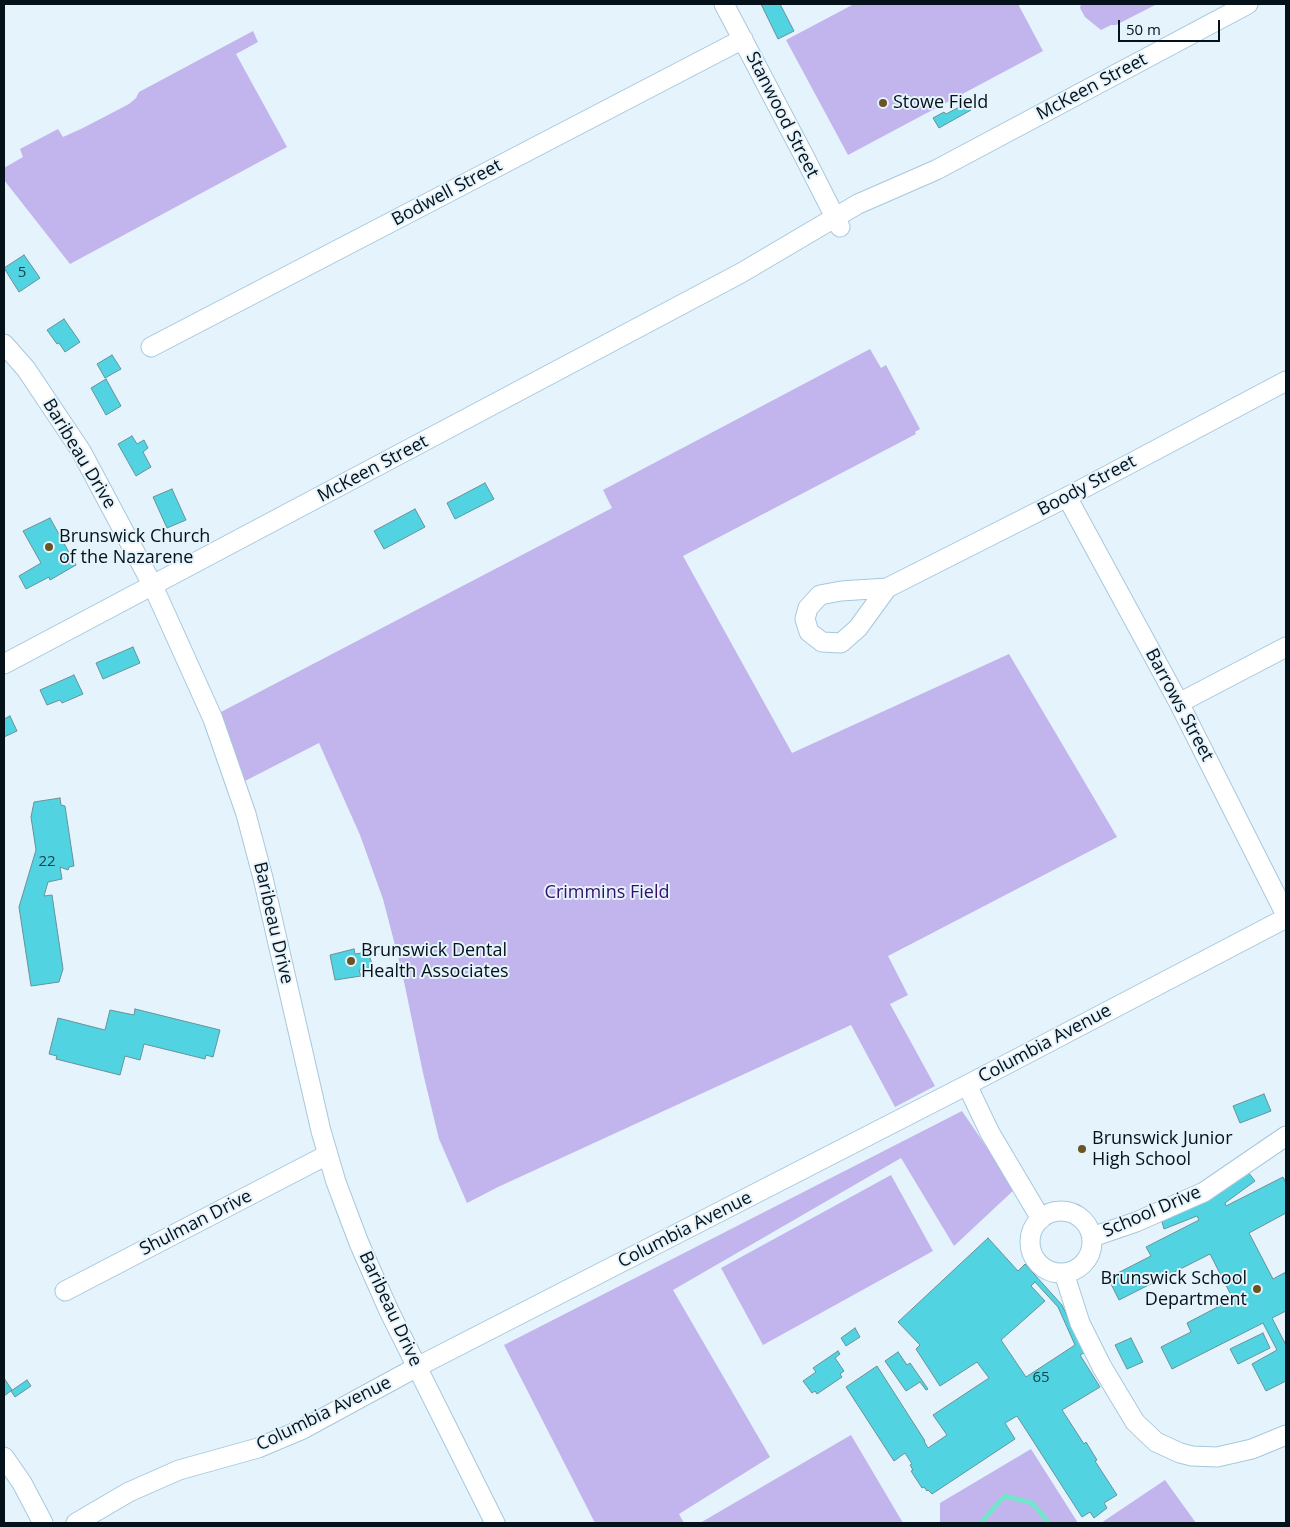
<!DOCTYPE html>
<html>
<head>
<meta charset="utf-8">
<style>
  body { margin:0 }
  #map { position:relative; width:1290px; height:1527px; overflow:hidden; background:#e5f3fc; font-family:"Open Sans",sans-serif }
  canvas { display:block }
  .frame { position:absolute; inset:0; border:5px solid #061219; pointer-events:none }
  .scale { position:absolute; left:1118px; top:20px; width:102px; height:22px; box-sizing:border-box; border:2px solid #061219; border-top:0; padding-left:6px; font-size:15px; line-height:18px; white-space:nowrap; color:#061219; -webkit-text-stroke:4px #e5f3fc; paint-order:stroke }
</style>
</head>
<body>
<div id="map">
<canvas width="1290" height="1527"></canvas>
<div class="frame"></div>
<div class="scale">50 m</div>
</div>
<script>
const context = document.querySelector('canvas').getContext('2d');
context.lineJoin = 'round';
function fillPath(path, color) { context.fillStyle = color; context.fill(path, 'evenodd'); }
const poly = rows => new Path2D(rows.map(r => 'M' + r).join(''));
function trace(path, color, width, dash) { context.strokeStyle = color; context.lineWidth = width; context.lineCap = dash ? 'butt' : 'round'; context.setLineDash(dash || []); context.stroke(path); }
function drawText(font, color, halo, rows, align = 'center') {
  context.font = font + ' "Open Sans",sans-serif'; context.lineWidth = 4; context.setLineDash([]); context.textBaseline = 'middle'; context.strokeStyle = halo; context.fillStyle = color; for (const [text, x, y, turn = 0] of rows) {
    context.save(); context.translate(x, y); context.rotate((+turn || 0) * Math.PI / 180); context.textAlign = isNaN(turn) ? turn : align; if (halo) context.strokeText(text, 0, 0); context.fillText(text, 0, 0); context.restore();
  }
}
const green = poly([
  [854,4,1018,4,1043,51,848,155,786,40],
  [1081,4,1157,4,1116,25,1111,25,1101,30,1085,17,1080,8],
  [253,31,258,42,236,54,287,147,70,264,4,180,4,168,23,157,20,149,58,129,63,137,83,128,129,104,136,98,139,92],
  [870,349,881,368,886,365,920,429,915,432,916,434,683,556,792,753,1009,654,1117,837,888,956,908,995,890,1004,935,1086,895,1107,851,1025,498,1187,467,1203,439,1139,423,1073,402,972,383,899,360,835,319,743,245,781,219,713,612,508,603,490],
  [962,1111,1015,1189,954,1246,901,1158,673,1290,770,1457,679,1514,684,1523,595,1523,504,1345],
  [891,1175,933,1251,763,1345,721,1268],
  [851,1435,903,1523,700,1523],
  [1031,1449,1078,1523,940,1523,940,1503],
  [1165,1480,1196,1523,1101,1523]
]);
const stream = poly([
  [980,1523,1005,1496,1032,1503,1049,1523]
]);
const building = poly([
  [761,4,780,4,794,31,778,39,761,4],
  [967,103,971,110,939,128,933,118,944,112,946,114,967,103],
  [24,255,40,278,19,292,4,268,24,255],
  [64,319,80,342,65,352,59,343,57,344,47,330,64,319],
  [112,355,121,369,105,378,97,364,112,355],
  [106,379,121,406,106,415,91,388,106,379],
  [132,436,137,444,144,440,148,448,143,452,151,467,136,476,118,444,132,436],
  [485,483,494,499,455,519,447,503,485,483],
  [172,489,186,520,167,528,153,497,172,489],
  [415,509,425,527,384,549,374,531,415,509],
  [50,518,76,565,50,580,49,577,26,589,19,576,41,563,23,531,50,518],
  [133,647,140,663,103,679,96,663,133,647],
  [74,675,83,694,62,703,60,700,47,705,40,690,74,675],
  [10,716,17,731,4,737,4,719,10,716],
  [60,798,61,805,65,806,74,866,69,867,68,870,60,867,62,879,48,882,44,896,52,895,63,969,59,982,31,986,19,907,36,850,31,817,34,802,60,798],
  [354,949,355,954,368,952,373,967,359,970,361,976,335,980,330,955,354,949],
  [135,1009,220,1030,213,1057,206,1055,205,1059,144,1044,140,1060,125,1056,120,1075,56,1059,57,1056,49,1054,58,1018,105,1030,110,1010,134,1015,135,1009],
  [1264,1094,1271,1111,1240,1123,1233,1106,1264,1094],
  [1248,1172,1255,1181,1225,1203,1226,1206,1283,1177,1286,1183,1286,1213,1249,1233,1273,1279,1286,1272,1286,1311,1272,1318,1286,1345,1286,1381,1266,1391,1252,1364,1277,1350,1263,1323,1172,1369,1161,1347,1191,1332,1187,1323,1233,1299,1210,1254,1119,1300,1108,1278,1151,1256,1146,1247,1199,1220,1197,1216,1164,1229,1161,1218,1195,1206,1219,1194,1248,1172],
  [988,1238,1018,1271,1025,1264,1062,1305,1084,1353,1080,1355,1100,1387,1062,1410,1084,1444,1086,1442,1097,1460,1095,1461,1117,1495,1104,1503,1107,1508,1094,1518,1090,1512,1082,1517,1017,1416,1005,1423,1015,1439,932,1494,928,1490,927,1491,924,1487,922,1488,911,1471,913,1470,910,1465,912,1464,905,1453,894,1461,846,1387,877,1366,925,1441,924,1441,928,1448,947,1435,933,1415,989,1378,977,1362,940,1386,916,1349,920,1345,898,1322,988,1238],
  [1035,1282,1058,1307,1075,1345,1026,1377,1001,1340,1045,1301,1031,1286,1035,1282],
  [855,1328,860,1337,846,1346,841,1338,855,1328],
  [1263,1333,1270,1348,1238,1364,1230,1349,1263,1333],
  [1131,1338,1143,1362,1127,1369,1115,1345,1131,1338],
  [838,1351,840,1354,835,1358,844,1371,840,1374,842,1377,817,1394,815,1391,812,1393,803,1381,816,1372,813,1368,838,1351],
  [898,1352,907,1365,910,1363,928,1389,926,1390,920,1382,906,1391,885,1361,898,1352],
  [4,1378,12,1390,4,1396,4,1378],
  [27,1380,31,1386,15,1397,11,1391,27,1380]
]);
const minor = poly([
  [724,4,804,156,840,227],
  [4,344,26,369,81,451,153,586,213,719,246,814,263,878,321,1131,336,1182,359,1243,389,1311,495,1523],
  [151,347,743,39],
  [1067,497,1179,703,1286,915],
  [887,588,858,628,841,643,822,642,809,632,805,619,808,608,820,595,841,591,887,588,1067,497,1286,381],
  [4,664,741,273,858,204,936,170,1248,4],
  [1179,703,1286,647],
  [967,1085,990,1133,1041,1219],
  '1030 1242a31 31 0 1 1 62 0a31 31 0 1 1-62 0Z',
  [1092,1237,1136,1222,1204,1192,1286,1136],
  [1064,1273,1080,1323,1102,1367,1135,1422,1156,1442,1180,1453,1192,1456,1217,1457,1252,1449,1286,1435],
  [65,1291,327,1155],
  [4,1457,22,1483,43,1523],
  [76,1523,129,1492,179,1470,258,1448,303,1429,417,1367,967,1085,1286,918]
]);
const markers = [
  [883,103,5,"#6a5423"],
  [49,547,5,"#6a5423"],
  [351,961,5,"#6a5423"],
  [1082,1149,5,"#6a5423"],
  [1257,1289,5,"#6a5423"]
];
const numberNames = [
  ["5",22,273],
  ["22",47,862],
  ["65",1041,1378]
];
const streetNames = [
  ["McKeen Street",1092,87,-28],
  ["Stanwood Street",782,115,63],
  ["Bodwell Street",447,193,-28],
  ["Baribeau Drive",79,454,59],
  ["McKeen Street",373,469,-28],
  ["Boody Street",1087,486,-28],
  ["Barrows Street",1179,705,62],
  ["Baribeau Drive",273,923,77],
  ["Columbia Avenue",1045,1044,-28],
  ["School Drive",1152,1212,-23],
  ["Shulman Drive",196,1223,-27],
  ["Columbia Avenue",685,1230,-27],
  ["Baribeau Drive",390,1309,65],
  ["Columbia Avenue",324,1414,-26]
];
const poiNames = [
  ["Stowe Field",893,103],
  ["Brunswick Church",59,537],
  ["of the Nazarene",59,558],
  ["Brunswick Dental",361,951],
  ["Health Associates",361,972],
  ["Brunswick Junior",1092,1139],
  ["High School",1092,1160],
  ["Brunswick School",1247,1279,"right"],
  ["Department",1247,1300,"right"]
];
const parkNames = [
  ["Crimmins Field",607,893]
];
fillPath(green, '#c2b4ed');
trace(stream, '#72e6ca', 4.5);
fillPath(building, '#51d3e2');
trace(building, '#689298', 1);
trace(minor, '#a6c8dd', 21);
trace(minor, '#fff', 19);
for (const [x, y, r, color] of markers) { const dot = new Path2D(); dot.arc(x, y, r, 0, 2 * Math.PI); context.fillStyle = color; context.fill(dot); trace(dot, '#e5f3fc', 2); }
drawText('15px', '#19424b', null, numberNames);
drawText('18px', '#061219', '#e5f3fc', streetNames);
drawText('18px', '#061219', '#e5f3fc', poiNames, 'left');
drawText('18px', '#360d6a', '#e5f3fc', parkNames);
</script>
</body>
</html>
